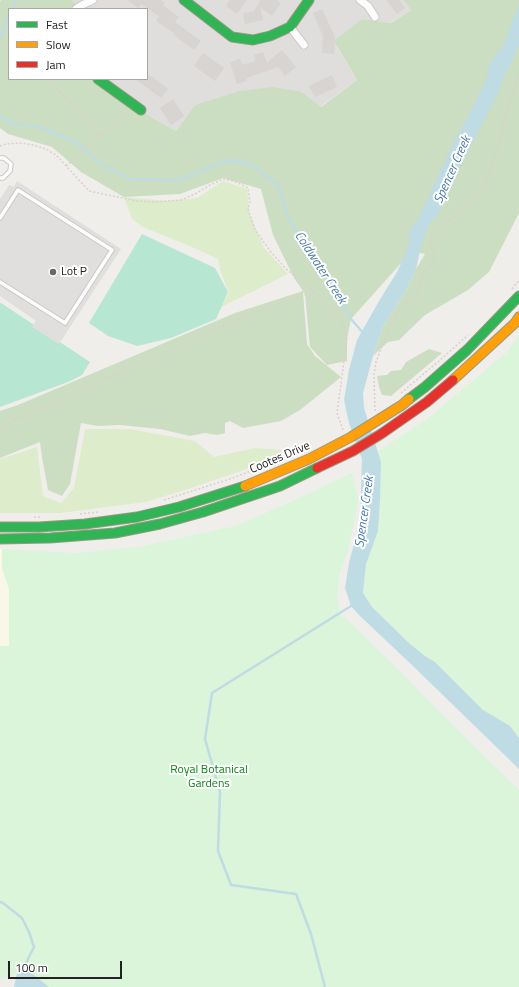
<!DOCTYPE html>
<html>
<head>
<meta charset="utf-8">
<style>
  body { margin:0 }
  #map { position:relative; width:519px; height:987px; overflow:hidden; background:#f0eeeb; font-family:"Titillium Web",sans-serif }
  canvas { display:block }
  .legend { position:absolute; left:8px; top:8px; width:140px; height:72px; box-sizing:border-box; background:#fff; border:1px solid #a7a7a7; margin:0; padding:5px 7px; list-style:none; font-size:12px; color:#222 }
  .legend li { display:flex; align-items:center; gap:8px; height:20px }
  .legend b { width:20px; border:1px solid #a7a7a7 }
  .scale { position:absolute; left:8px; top:961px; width:114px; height:18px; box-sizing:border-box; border:2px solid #222; border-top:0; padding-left:5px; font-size:12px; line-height:14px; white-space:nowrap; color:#222; -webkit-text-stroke:3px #fff; paint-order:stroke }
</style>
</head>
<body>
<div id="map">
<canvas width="519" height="987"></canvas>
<ul class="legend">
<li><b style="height:5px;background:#30b455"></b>Fast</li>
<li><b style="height:5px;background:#ff9f0a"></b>Slow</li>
<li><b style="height:5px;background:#e5322d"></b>Jam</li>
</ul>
<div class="scale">100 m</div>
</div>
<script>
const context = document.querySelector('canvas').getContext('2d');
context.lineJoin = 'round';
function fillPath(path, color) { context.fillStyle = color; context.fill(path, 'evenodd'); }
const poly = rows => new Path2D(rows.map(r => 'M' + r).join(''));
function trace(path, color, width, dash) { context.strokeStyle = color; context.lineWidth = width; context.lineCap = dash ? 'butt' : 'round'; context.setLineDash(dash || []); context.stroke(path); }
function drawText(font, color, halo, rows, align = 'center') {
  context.font = font + ' "Titillium Web",sans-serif'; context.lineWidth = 4; context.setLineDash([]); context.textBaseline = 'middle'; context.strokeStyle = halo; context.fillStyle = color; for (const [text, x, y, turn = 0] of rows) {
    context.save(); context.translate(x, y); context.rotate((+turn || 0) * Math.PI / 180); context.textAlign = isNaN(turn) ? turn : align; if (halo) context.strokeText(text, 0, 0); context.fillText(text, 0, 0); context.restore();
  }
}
const residential = poly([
  [71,0,403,0,411,10,390,23,362,19,337,47,357,80,320,107,302,92,195,105,176,131,151,117,101,79,147,79,147,9,79,9,80,7]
]);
const education = poly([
  [0,549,2,549,2,568,9,589,9,646,0,646]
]);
const grass = poly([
  [223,181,247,189,250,215,264,248,288,274,221,307,229,293,221,273,218,259,199,250,143,227,132,219,124,197,169,201,197,198],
  [85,429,130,429,195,441,214,457,255,448,283,450,282,457,188,489,145,502,61,513,0,513,0,459,37,447,43,496,61,503,74,488]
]);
const forest = poly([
  [1,0,71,0,80,7,79,9,9,9,9,79,101,79,151,117,176,131,195,105,240,91,273,87,302,92,321,107,357,80,334,41,362,19,391,23,411,10,403,0,519,0,519,213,489,272,468,290,425,315,399,340,388,342,373,356,383,327,408,287,416,269,425,254,412,251,351,319,347,339,347,361,327,365,310,347,305,294,303,292,307,344,315,356,341,377,300,410,281,421,243,428,230,421,225,423,225,433,217,435,205,433,190,436,160,429,120,425,98,426,81,423,70,484,62,496,48,490,42,457,40,442,0,458,0,411,18,405,235,313,303,291,294,278,273,235,261,189,223,178,180,194,124,197,81,172,52,147,8,134,0,128,0,2],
  [429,349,442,353,391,396,382,395,379,387,377,376,387,375,391,371,401,370,406,362]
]);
const park = poly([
  [519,336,519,738,510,726,483,710,435,662,425,656,410,644,372,607,363,593,366,564,378,531,380,500,381,462,377,452,427,419,507,352],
  [352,473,358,499,355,519,348,550,339,575,337,599,340,613,390,661,456,728,519,790,519,987,46,987,22,972,0,980,0,646,9,646,9,589,2,568,2,549,78,553,143,546,235,526,286,504]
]);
const pitch = poly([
  [142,234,215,268,228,292,216,319,171,338,137,346,108,336,89,323],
  [0,303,1,303,90,362,82,375,68,382,0,407]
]);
const parking = poly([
  [17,181,121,249,59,344,32,327,36,321,0,296,0,199,9,185,14,187]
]);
const water = poly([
  [519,4,519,45,511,63,505,74,497,95,455,177,438,215,428,225,421,247,416,269,408,287,383,327,373,356,363,393,364,408,381,462,380,500,378,531,366,564,363,593,372,607,410,644,425,656,435,662,483,710,510,726,519,738,519,769,414,667,359,615,351,606,345,588,349,563,360,521,362,459,349,423,344,400,349,370,357,340,379,301,397,272,408,248,410,229,418,220,455,139,466,121,487,77,489,64,504,44],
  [19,964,24,967,49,987,14,987]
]);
const stream = poly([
  [12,9,16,0],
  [0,37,9,16],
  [0,115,5,120,14,124,40,127,76,142,101,164,130,179,178,180,229,160,251,164],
  [251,164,278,185,288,217,304,247,334,286,351,319,364,334],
  [0,902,3,903,22,918,29,932,34,947,24,967],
  [325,987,311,934,296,894,231,885,218,851,220,792,205,739,212,693,351,606]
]);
const building = poly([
  [128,0,160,0,165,3,163,5,179,17,175,22,201,41,194,50,174,35,175,34,156,21,159,16,141,4,138,8],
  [230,0,247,0,237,14,226,6],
  [261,0,277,0,281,3,272,16,260,7,263,20,245,24,243,13,254,11],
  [386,0,399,0,405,8,397,14],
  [322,9,335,37,334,54,322,53,323,36,313,13],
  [282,50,296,67,285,76,278,67,246,78,247,81,237,84,230,62,240,59,242,65,255,61,254,55,263,52,267,63],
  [203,53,224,68,215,81,194,66],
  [147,73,168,89,161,98,135,79,147,79],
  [332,75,337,87,315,97,309,86],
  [173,99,184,116,171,125,160,108]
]);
const path = poly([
  [49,79,92,127,99,137],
  [0,146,6,144,21,143,33,145,46,149,56,155,89,191,137,201,156,202,181,200,195,194,210,185,223,179,233,181,240,184,248,188,250,203,248,209,255,230,271,252,285,268,314,292],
  [66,166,128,111],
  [512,289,519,280],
  [401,393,439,361,468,335],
  [375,411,374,374,376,362,384,341,399,311,405,304,416,296,420,289,421,278,424,272,433,262,434,256,430,239,433,233,439,227,458,214,473,199,486,180,495,156,513,93,519,75],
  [0,427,229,323,294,298,315,292,330,307,343,323,347,339,337,413,343,430],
  [164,500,230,479,287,457],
  [80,514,98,512],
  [34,517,42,517]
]);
const lane = poly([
  [0,158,4,158,11,164,10,171,3,178,0,178],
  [0,218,18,190,112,250,65,323,0,282]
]);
const street = poly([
  [360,0,368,6,375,17],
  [76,9,82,5,93,0],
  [290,27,304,45]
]);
const fast = poly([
  [184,0,232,37,253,40,270,36,290,27,309,0],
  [98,79,141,110],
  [409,399,425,387,467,350,519,296],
  [0,527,39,527,85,524,137,517,179,507,245,486],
  [0,539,50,538,115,533,160,524,203,512,280,486,317,468]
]);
const slow = poly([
  [453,380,515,323,519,317],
  [245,486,309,459,351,437,402,405,409,399]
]);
const jam = poly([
  [317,468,353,451,381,434,427,402,453,380]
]);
const markers = [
  [53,272,4,"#6a6968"]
];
const poiNames = [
  ["Lot P",61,272]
];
const streetNames = [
  ["Cootes Drive",280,458,-23]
];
const parkNames = [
  ["Royal Botanical",209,770],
  ["Gardens",209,784]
];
const waterNames = [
  ["Spencer Creek",453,170,-66],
  ["Coldwater Creek",320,268,57],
  ["Spencer Creek",365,512,-82]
];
fillPath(residential, '#dfdedc');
fillPath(education, '#f8f7e8');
fillPath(grass, '#ddeccb');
fillPath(forest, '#cbdec1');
fillPath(park, '#daf5da');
fillPath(pitch, '#b7e6d2');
fillPath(parking, '#e0dfde');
fillPath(water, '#bfdbe3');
trace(stream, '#bfdbe3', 2.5);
fillPath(building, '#d7d4d2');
trace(lane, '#c9c8c7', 5.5);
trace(street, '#c9c8c7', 9);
trace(fast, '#999a82', 11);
trace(slow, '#999a82', 11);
trace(jam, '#999a82', 11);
trace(path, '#dccecd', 1.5, [2, 2]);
trace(lane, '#fdfcfc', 3.5);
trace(street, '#fdfcfc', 7);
trace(fast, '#30b455', 9);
trace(slow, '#ff9f0a', 9);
trace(jam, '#e5322d', 9);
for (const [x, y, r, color] of markers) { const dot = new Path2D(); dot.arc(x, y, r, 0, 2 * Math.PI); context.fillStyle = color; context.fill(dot); trace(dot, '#fff', 1.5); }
drawText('12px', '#222', '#fff', poiNames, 'left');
drawText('12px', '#222', '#fff', streetNames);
drawText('12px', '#0c8416', '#fff', parkNames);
drawText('italic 13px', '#4a7aab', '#fff', waterNames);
</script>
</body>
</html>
